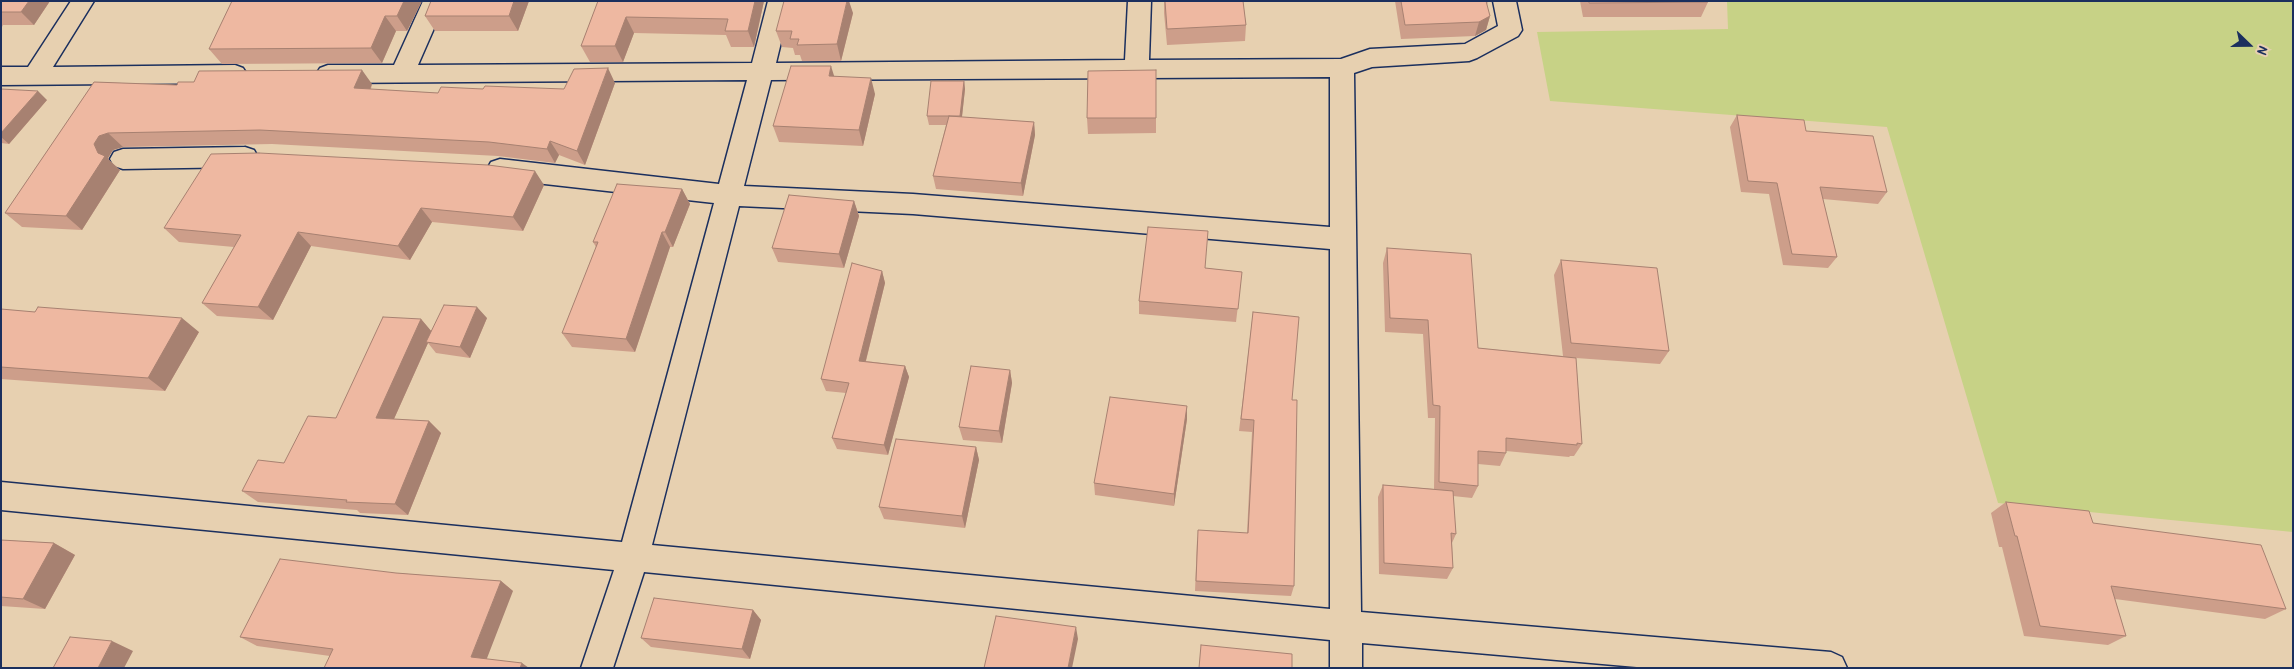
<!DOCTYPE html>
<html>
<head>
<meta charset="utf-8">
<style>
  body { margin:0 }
  #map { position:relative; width:2294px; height:669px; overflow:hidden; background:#e7d0b0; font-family:"Patrick Hand",sans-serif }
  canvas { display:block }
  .frame { position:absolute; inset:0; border:2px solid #1b2f5e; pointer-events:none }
  .north { position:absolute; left:2224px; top:20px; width:50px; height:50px; -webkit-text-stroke:4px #e7d0b0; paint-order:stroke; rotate:112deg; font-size:14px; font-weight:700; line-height:20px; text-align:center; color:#1b2f5e }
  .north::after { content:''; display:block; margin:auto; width:18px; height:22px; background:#1b2f5e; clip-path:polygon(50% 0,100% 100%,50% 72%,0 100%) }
</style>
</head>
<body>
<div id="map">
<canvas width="2294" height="669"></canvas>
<div class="frame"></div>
<div class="north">N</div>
</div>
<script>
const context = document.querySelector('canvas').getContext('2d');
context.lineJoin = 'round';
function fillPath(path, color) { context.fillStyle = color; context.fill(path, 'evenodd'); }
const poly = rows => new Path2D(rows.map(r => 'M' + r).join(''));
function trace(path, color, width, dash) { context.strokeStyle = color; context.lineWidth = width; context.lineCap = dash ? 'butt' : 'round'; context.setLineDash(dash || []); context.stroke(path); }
const green = poly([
  [1727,1,2293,1,2293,532,1998,503,1887,127,1550,101,1537,32,1728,29]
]);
const street = poly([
  [71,1,94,1,53,67,235,65,243,68,247,74,243,80,235,83,1,85,1,67,28,67,71,1],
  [423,1,446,1,418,65,752,63,768,1,791,1,776,63,1125,60,1128,1,1151,1,1149,60,1341,59,1370,49,1465,44,1498,26,1493,1,1516,1,1522,30,1518,36,1477,58,1469,61,1372,67,1354,73,1361,612,1831,652,1842,657,1847,668,1648,668,1362,643,1362,668,1330,668,1330,640,644,572,613,668,581,668,614,570,1,510,1,482,622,542,714,203,500,179,491,176,487,169,491,162,500,159,719,184,747,80,328,83,320,80,316,74,320,68,328,65,394,65,423,1],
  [1330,77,1330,227,913,194,744,186,771,80,1330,77],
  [739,206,913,214,1330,249,1330,609,652,545,739,206],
  [245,147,254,150,258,157,254,164,245,167,123,169,114,166,110,159,114,152,123,149,245,147]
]);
const wall = poly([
  [1,1,50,1,34,25,3,25,1,29],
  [232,1,422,1,407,31,396,31,382,63,222,64,209,49],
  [431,1,529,1,518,31,435,31,425,16],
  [598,1,764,1,754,47,731,47,726,35,634,33,623,62,590,62,581,46],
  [1164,1,1243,1,1246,25,1245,41,1167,45,1164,13],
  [1395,1,1488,1,1487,5,1490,16,1486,30,1475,36,1401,39],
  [1580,1,1708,1,1708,2,1701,17,1583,17],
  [853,13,841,61,802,61,800,55,795,55,793,48,782,47,776,31],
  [835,76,875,94,863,146,779,142,773,126],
  [964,81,965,89,962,117,1034,122,1035,135,1023,196,936,189,933,176,946,125,929,125,927,116],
  [94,82,177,85,372,84,371,89,438,93,483,89,564,89,615,83,585,165,559,155,555,163,498,156,272,144,123,147,113,150,108,158,109,160,120,170,82,230,22,227,5,213],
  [1,89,47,100,9,144,1,143],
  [1737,115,1806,131,1887,192,1878,204,1823,199,1837,257,1828,268,1783,265,1769,194,1741,192,1730,127],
  [1087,118,1156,118,1156,133,1088,134],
  [544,185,523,231,432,222,410,260,311,246,273,320,217,316,202,303,234,247,179,242,164,228],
  [682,189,690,204,673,247,670,247,635,352,572,347,562,333,596,247,593,242],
  [854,201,859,216,844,268,778,262,772,248],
  [1387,248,1478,348,1563,356,1554,275,1561,260,1669,351,1660,364,1576,358,1582,444,1574,456,1570,456,1569,457,1506,451,1506,453,1500,466,1478,464,1478,486,1472,498,1453,496,1456,534,1452,543,1453,568,1447,579,1379,574,1378,497,1383,485,1434,489,1435,418,1428,418,1423,334,1385,332,1383,263],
  [1205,268,1242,272,1236,322,1139,314,1139,301],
  [882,271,885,283,866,361,905,366,909,377,888,455,837,449,832,438,846,393,826,391,821,379],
  [1,309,199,332,165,391,1,379],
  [1253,312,1292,400,1294,586,1291,596,1195,591,1197,541,1247,533,1252,432,1239,431],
  [487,318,470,358,436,353,428,343,394,419,429,421,441,433,408,515,360,513,357,510,258,502,242,491,284,463,336,418,421,319,431,331],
  [1010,370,1012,383,1002,443,963,440,959,427],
  [1187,406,1187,419,1174,506,1095,495,1094,483],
  [976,447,979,460,965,528,884,519,879,507],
  [2006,502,2093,523,2286,609,2265,619,2115,599,2126,636,2108,645,2024,636,2002,547,1999,547,1991,513],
  [1,540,54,543,75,555,45,609,1,606],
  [396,573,501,581,513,591,330,656,257,646,240,637],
  [753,610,761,620,750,659,651,647,641,638]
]);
const shadedWall = poly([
  [29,1,50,1,34,25,21,12],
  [404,1,422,1,407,31,397,16],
  [514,1,529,1,518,31,509,16],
  [755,1,764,1,754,47,748,31],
  [847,1,849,1,853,13,841,61,837,44],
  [385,16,396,31,382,63,371,48],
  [1490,16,1486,30,1475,36,1479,22],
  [626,17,634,33,623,62,615,46],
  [831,66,836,82,829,76],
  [608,68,615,83,585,165,577,151],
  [362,70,372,84,365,102,354,88],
  [871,78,875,94,863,146,859,130],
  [964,81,965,89,961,125,960,116],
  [38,91,47,100,9,144,1,137,1,133],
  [1034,122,1035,135,1023,196,1021,183],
  [108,133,123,147,113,150,108,158,109,160,120,170,82,230,66,216,98,153,94,144,99,136],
  [550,141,559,155,555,163,547,149],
  [535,171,544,185,523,231,513,217],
  [682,189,690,204,673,247,665,232],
  [854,201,859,216,844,268,839,254],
  [421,208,432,222,410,260,398,246],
  [298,232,311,246,273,320,258,307],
  [662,232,670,247,635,352,626,339],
  [882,271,885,283,863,372,859,361],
  [477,307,487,318,470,358,460,347],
  [182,318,199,332,165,391,148,378],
  [421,319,432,332,426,342,428,343,389,430,376,418],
  [905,366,909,377,888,455,884,445],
  [1010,370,1012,383,1002,443,999,431],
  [1187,406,1187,419,1174,506,1174,494],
  [429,421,441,433,408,515,395,504],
  [976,447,979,460,965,528,962,516],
  [54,543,75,555,45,609,23,599],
  [501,581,513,591,484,666,471,657],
  [753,610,761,620,750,659,742,649],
  [1076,627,1078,639,1072,668,1068,668],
  [112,641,133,651,124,668,98,668],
  [522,663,529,668,520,668]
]);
const building = poly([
  [1,1,29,1,21,12,1,12,1,1],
  [232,1,404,1,397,16,385,16,371,48,209,49,232,1],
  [431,1,514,1,509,16,425,16,431,1],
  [598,1,755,1,748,31,725,31,728,19,626,17,615,46,581,46,598,1],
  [784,1,847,1,837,44,797,45,799,39,790,39,792,31,776,31,784,1],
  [1165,1,1243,1,1246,25,1167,29,1165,1],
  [1401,1,1486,1,1490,16,1479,22,1405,25,1401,1],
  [1589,1,1708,1,1708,2,1589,3,1589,1],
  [791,66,831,66,829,76,871,78,859,130,773,126,791,66],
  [608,68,577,151,550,141,547,149,489,142,260,130,108,133,99,136,94,144,98,153,105,156,66,216,5,213,94,82,177,85,178,82,194,82,199,71,362,70,354,88,438,93,441,87,483,89,485,86,564,89,574,69,608,68],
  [1156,70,1156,118,1087,118,1088,71,1156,70],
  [931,81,964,81,960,116,927,116,931,81],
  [1,89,38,91,1,133,1,89],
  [1737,115,1804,120,1806,131,1873,136,1887,192,1820,187,1837,257,1792,254,1777,183,1748,181,1737,115],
  [949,116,1034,122,1021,183,933,176,949,116],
  [259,153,488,165,535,171,513,217,421,208,398,246,298,232,258,307,202,303,241,235,164,228,211,154,259,153],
  [617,184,682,189,665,232,662,232,626,339,562,333,598,242,593,242,617,184],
  [789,195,854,201,839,254,772,248,789,195],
  [1148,227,1208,231,1205,268,1242,272,1238,309,1139,301,1148,227],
  [1387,248,1471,254,1478,348,1576,358,1582,444,1577,443,1577,445,1506,438,1506,453,1478,451,1478,486,1439,482,1440,406,1433,405,1428,320,1390,318,1387,248],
  [1561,260,1657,268,1669,351,1571,343,1561,260],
  [852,263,882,271,859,361,905,366,884,445,832,438,849,383,821,379,852,263],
  [444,305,477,307,460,347,426,342,444,305],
  [38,307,182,318,148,378,1,367,1,309,35,312,38,307],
  [1253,312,1299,317,1292,400,1297,400,1294,586,1196,581,1198,530,1248,533,1254,420,1241,419,1253,312],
  [383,317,421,319,376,418,429,421,395,504,346,502,347,500,242,491,258,460,284,463,308,416,336,418,383,317],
  [971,366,1010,370,999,431,959,427,971,366],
  [1110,397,1187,406,1174,494,1094,483,1110,397],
  [896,439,976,447,962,516,879,507,896,439],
  [1383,485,1453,491,1456,534,1451,533,1453,568,1384,563,1383,485],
  [2006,502,2089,511,2093,523,2261,545,2286,609,2111,586,2126,636,2040,626,2017,536,2015,536,2006,502],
  [1,540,54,543,23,599,1,597,1,540],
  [280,559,396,573,501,581,471,657,522,663,520,668,324,668,333,649,240,637,280,559],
  [654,598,753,610,742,649,641,638,654,598],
  [996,616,1076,627,1068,668,984,668,996,616],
  [70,637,112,641,98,668,53,668,70,637],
  [1201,645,1292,654,1292,668,1199,668,1201,645]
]);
fillPath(green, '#c7d286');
trace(street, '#1b2f5e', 3);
fillPath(street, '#e7d0b0');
fillPath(wall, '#cd9e8a');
fillPath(shadedWall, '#a78171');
fillPath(building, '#eeb8a1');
trace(building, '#a78171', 1);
</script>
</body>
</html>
